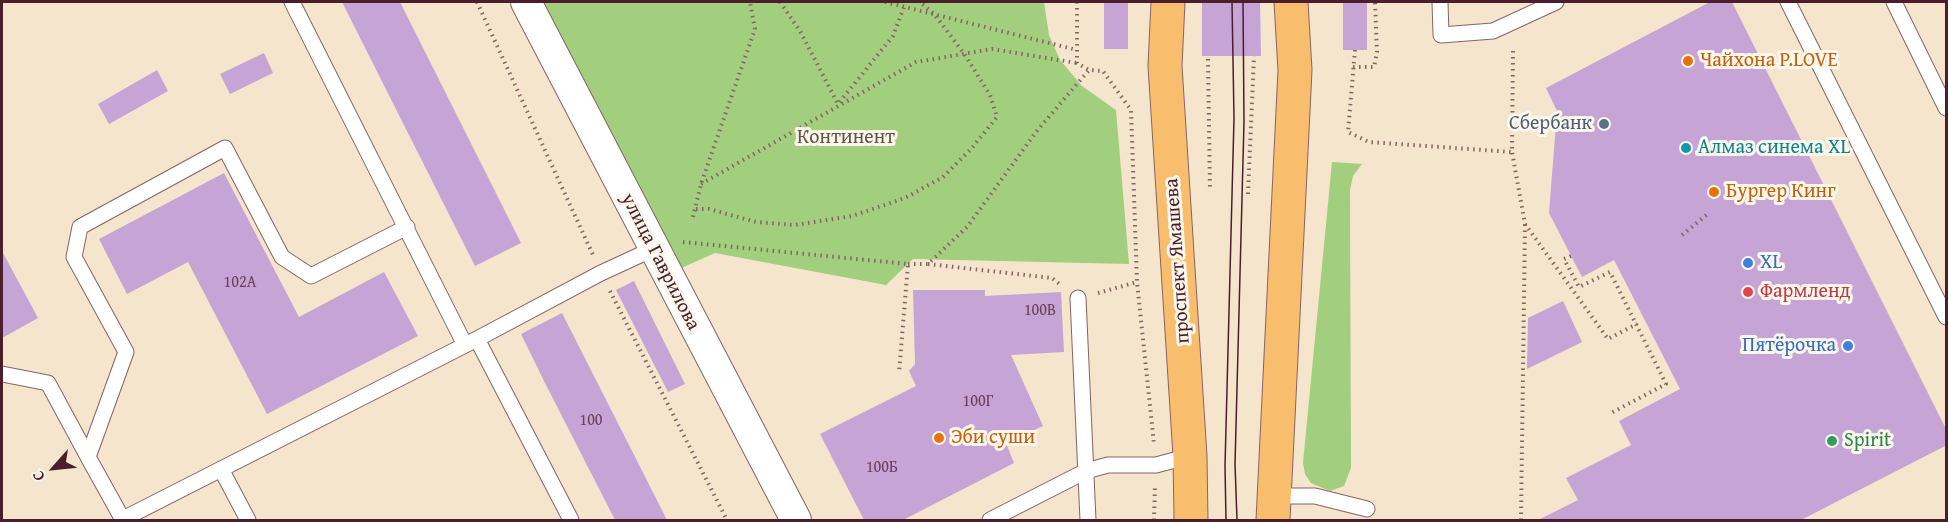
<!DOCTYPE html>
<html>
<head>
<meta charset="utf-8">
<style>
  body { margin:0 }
  #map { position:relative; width:1948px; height:522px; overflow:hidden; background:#f5e5cd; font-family:"Gentium Book Plus",serif }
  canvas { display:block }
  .frame { position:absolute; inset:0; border:3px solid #4a1f2b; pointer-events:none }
  .north { position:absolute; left:24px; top:438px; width:60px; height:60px; -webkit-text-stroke:4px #fbf7ec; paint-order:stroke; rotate:243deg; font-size:16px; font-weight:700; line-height:24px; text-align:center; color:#4a1f2b }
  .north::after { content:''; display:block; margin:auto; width:21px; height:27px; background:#4a1f2b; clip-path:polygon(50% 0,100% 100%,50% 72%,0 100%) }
</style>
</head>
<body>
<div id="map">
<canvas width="1948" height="522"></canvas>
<div class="frame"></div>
<div class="north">С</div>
</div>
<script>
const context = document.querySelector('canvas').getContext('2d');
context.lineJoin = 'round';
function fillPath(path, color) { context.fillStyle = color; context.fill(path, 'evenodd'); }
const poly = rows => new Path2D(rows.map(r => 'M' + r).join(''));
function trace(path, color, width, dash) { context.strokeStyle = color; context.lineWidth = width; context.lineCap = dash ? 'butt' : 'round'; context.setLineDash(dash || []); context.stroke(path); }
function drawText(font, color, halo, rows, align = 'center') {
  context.font = font + ' "Gentium Book Plus",serif'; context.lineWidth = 6; context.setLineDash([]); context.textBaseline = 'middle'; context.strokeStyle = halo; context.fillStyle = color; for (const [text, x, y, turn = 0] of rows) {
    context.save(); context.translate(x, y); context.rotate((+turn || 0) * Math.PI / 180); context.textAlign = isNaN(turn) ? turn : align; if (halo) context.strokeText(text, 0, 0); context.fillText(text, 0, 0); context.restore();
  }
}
const green = poly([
  [541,2,1044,2,1049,35,1060,60,1082,86,1116,110,1129,264,913,259,886,285,715,253,677,270],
  [1332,162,1362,164,1353,176,1350,190,1351,468,1344,486,1330,491,1311,483,1305,474,1303,463]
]);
const building = poly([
  [342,2,400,2,521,243,475,266],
  [1104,2,1128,2,1128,49,1104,49],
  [1202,2,1260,2,1261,56,1202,56],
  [1343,2,1367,2,1367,50,1343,50],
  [1710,2,1732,2,1947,431,1947,445,1801,520,1538,520,1578,500,1566,478,1631,445,1619,421,1680,389,1614,260,1582,277,1549,213,1557,111,1546,88],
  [264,53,273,73,230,94,220,74],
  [157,70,168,91,109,124,98,104],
  [224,173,299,317,384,272,418,336,267,414,188,262,127,294,99,239],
  [2,251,38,318,2,338],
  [634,281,685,384,668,392,616,290],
  [913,290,985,290,985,296,1061,292,1064,352,1011,355,1043,426,1006,443,1014,463,903,520,864,520,820,434,916,386,909,371,915,364],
  [1563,301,1582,342,1527,369,1528,318],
  [562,313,667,520,615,520,545,383,521,334]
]);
const path = poly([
  [477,2,593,255],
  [780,2,800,31,838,104,893,36,904,7],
  [885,2,1077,50],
  [1077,2,1077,63,1089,70,1103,71,1131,110,1137,282,1154,444],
  [1355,50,1348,132,1369,142,1512,152],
  [1513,51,1512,152,1525,224,1608,339,1637,324],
  [1208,59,1210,191],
  [1353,67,1374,67,1377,52,1375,2],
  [701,184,916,62,992,49,1077,63],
  [1248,194,1254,56],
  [696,209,709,209,756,222,795,225,852,216,905,198,943,177,971,149,997,117,990,95,965,55,935,15,920,2],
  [693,217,701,184,755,29,750,2],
  [1682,235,1709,213],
  [683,242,908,264,899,373],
  [1571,256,1564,259,1579,287,1610,272,1666,384,1611,413],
  [908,264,928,264,967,227,1036,132,1089,70],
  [928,264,1052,278,1062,286],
  [610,291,727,520],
  [1098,293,1137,282],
  [1154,520,1155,485],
  [1521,520,1525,224]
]);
const service = poly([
  [292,2,465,345],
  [1440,2,1441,35,1493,31,1556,2],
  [1788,2,1946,317],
  [1894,2,1946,108],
  [1078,298,1088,520],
  [477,339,571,520],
  [2,374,48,383,88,457],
  [221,469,248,520],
  [1273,496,1315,496,1367,509],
  [123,519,477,339,601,273,653,249],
  [123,520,88,457,126,352,74,257,80,227,225,148,282,257,311,276,407,227],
  [990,520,1086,471,1108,465,1156,465,1190,456]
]);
const minor = poly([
  [526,2,796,520]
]);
const primary = poly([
  [1168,2,1165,66,1190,456,1191,520],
  [1273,520,1295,70,1291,2]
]);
const tram = poly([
  [1226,520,1225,466,1234,118,1232,2],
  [1237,520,1235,464,1244,122,1243,2]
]);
const markers = [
  [1688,61,6,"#e8710a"],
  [1604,124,6,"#5c6f8a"],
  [1686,148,6,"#0f9aa8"],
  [1714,192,6,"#e8710a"],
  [1748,263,6,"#3f7fe0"],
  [1748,292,6,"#e0444e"],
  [1848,346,6,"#3f7fe0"],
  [939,438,6,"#e8710a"],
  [1832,441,6,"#2e9e5b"]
];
const numberNames = [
  ["102А",240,283],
  ["100В",1040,311],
  ["100Г",978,402],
  ["100",591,421],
  ["100Б",882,468]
];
const foodNames = [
  ["Чайхона P.LOVE",1700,61],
  ["Бургер Кинг",1726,192],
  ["Эби суши",951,438]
];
const serviceNames = [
  ["Сбербанк",1592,124]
];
const parkNames = [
  ["Континент",846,138]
];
const cultureNames = [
  ["Алмаз синема XL",1698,148]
];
const streetNames = [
  ["проспект Ямашева",1178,261,-94],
  ["улица Гаврилова",660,262,63]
];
const shopNames = [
  ["XL",1760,263],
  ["Пятёрочка",1836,346,"right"]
];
const healthNames = [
  ["Фармленд",1760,292]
];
const leisureNames = [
  ["Spirit",1844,441]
];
fillPath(green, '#a1cf7d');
fillPath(building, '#c6a4d5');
trace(service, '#866464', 17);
trace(minor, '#866464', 32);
trace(primary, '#866464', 35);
trace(path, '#866464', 4, [1.5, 4.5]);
trace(service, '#fff', 15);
trace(minor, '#fff', 30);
trace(primary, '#f9be6d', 33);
trace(tram, '#4a1f2b', 1.5);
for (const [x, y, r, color] of markers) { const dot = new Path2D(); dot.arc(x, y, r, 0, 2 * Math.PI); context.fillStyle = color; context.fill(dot); trace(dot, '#fbf7ec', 2); }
drawText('16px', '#694056', null, numberNames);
drawText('20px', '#c56008', '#fbf7ec', foodNames, 'left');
drawText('20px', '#4e5e75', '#fbf7ec', serviceNames, 'right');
drawText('20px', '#645444', '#fbf7ec', parkNames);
drawText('20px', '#0d838f', '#fbf7ec', cultureNames, 'left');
drawText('20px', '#4a1f2b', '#fbf7ec', streetNames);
drawText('20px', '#366cbe', '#fbf7ec', shopNames, 'left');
drawText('20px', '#be3a42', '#fbf7ec', healthNames, 'left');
drawText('20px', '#27864d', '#fbf7ec', leisureNames, 'left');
</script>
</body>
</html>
